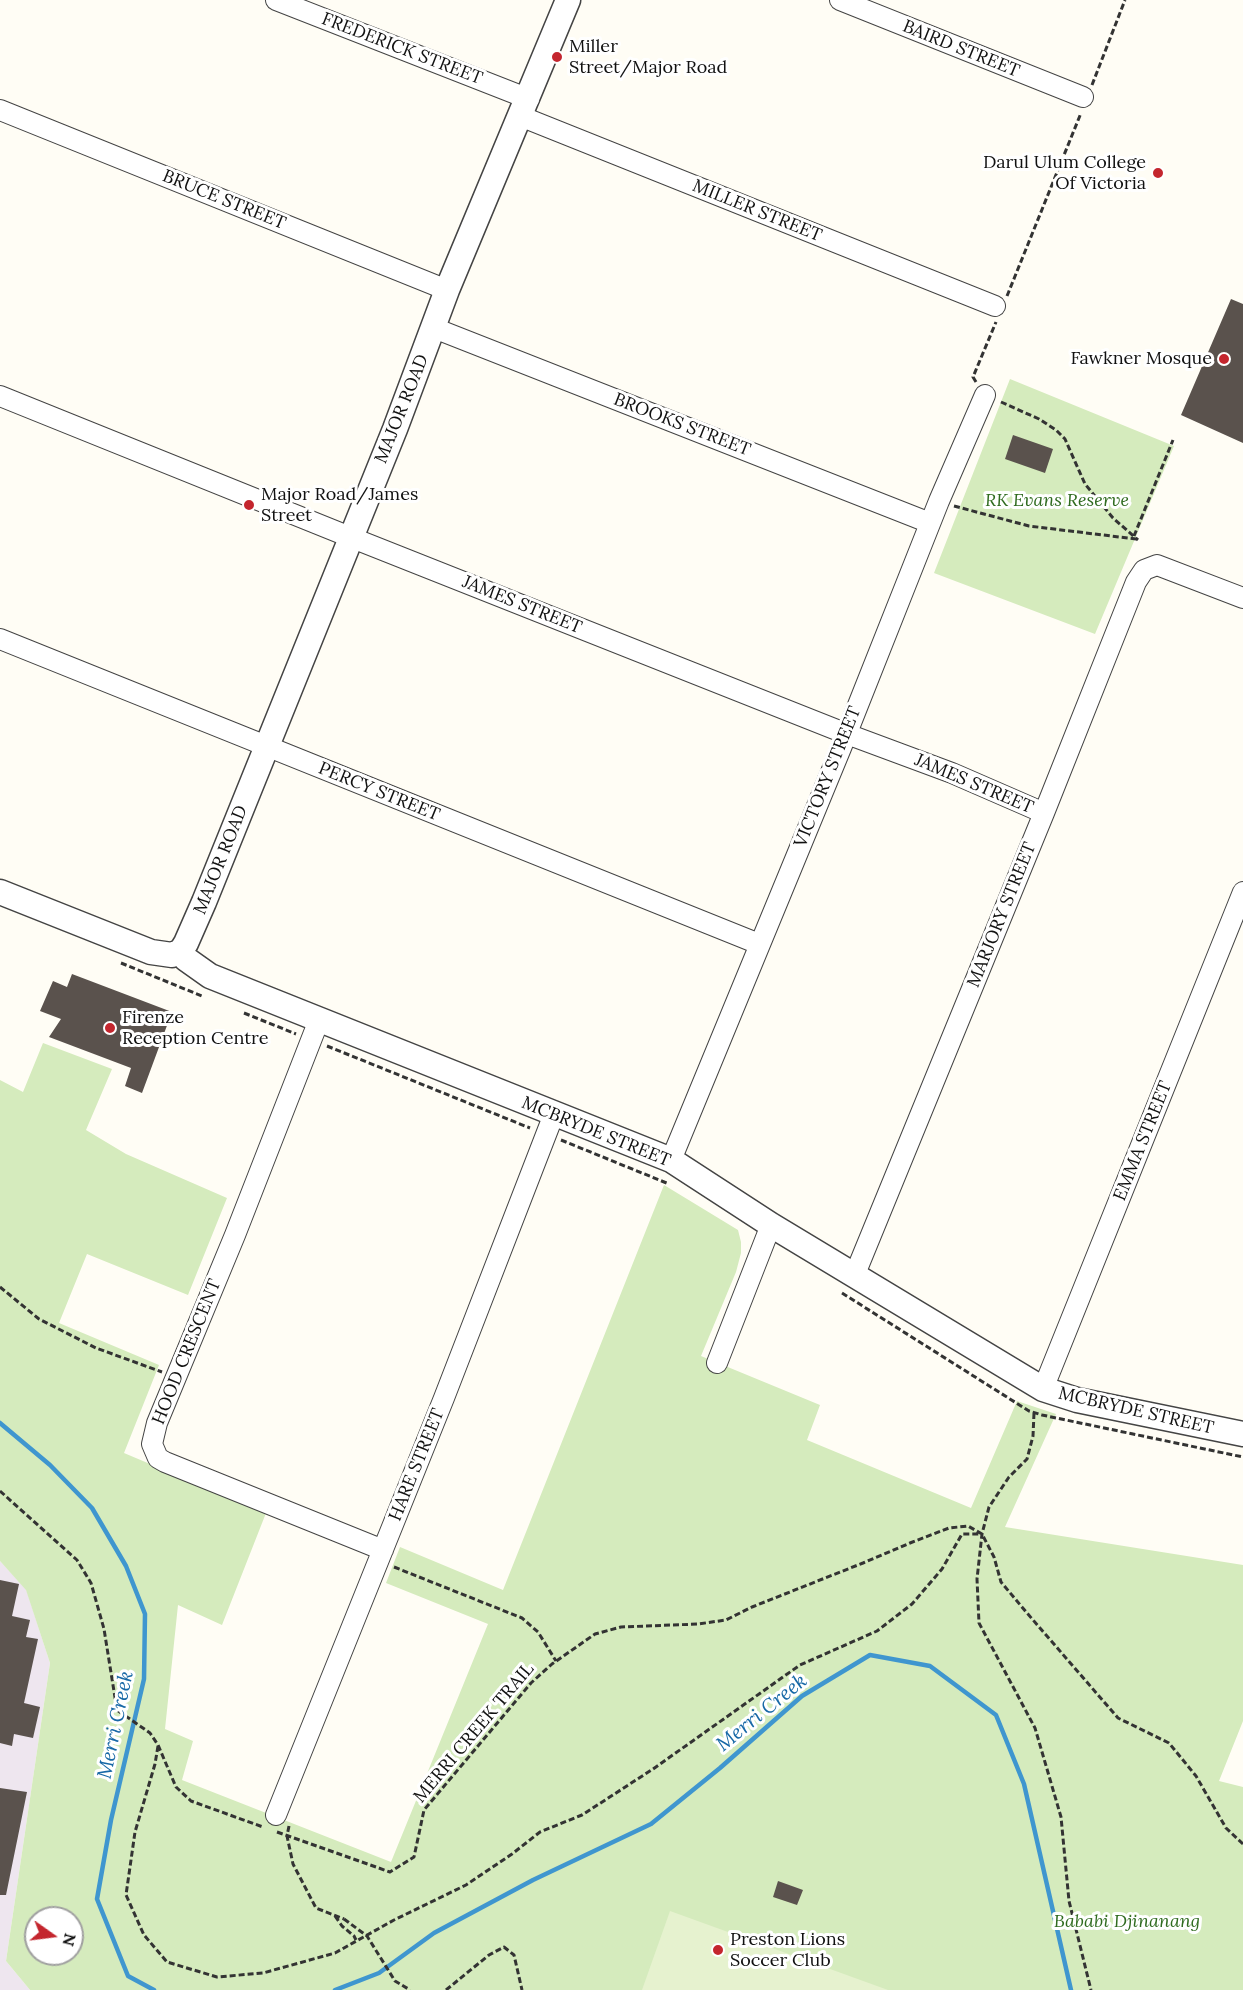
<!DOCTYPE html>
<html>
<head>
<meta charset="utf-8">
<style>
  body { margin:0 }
  #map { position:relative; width:1243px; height:1990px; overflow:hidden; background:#fffdf5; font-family:Lora,serif }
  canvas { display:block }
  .north { position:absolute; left:24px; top:1906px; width:60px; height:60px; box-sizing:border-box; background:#fff; border:2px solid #a0a0a0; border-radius:50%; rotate:104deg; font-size:16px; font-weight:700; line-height:24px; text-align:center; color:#111 }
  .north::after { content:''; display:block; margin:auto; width:21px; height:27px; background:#c4262e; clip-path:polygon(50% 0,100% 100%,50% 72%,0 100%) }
</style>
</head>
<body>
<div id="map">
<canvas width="1243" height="1990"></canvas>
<div class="north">N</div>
</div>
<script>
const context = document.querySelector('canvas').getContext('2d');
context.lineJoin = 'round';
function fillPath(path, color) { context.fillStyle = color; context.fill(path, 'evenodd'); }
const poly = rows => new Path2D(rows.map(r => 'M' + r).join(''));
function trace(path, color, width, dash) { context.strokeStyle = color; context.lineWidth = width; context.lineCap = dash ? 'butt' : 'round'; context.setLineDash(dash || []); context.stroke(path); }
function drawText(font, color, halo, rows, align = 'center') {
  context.font = font + ' Lora,serif'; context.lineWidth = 6; context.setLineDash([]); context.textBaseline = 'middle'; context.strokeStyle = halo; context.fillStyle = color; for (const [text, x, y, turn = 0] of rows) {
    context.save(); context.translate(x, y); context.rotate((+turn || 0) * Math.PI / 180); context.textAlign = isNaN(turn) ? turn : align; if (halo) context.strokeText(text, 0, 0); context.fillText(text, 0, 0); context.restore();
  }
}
const industrial = poly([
  [0,1561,26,1589,50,1663,6,1961,30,1990,0,1990]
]);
const green = poly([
  [1010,379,1174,446,1095,634,934,573],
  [43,1043,112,1069,86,1130,126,1154,227,1198,188,1295,87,1254,59,1323,159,1365,124,1453,266,1513,222,1625,178,1605,165,1729,193,1741,182,1780,391,1862,488,1624,386,1583,400,1547,503,1590,664,1185,738,1230,741,1242,741,1253,736,1272,701,1356,820,1405,807,1440,971,1508,1017,1401,1056,1414,1005,1527,1243,1565,1243,1721,1219,1781,1243,1787,1243,1990,30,1990,6,1961,50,1663,26,1590,0,1561,0,1080,23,1092],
  [36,1918,72,1918,72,1954,36,1954]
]);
const pitch = poly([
  [670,1911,888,1990,642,1990]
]);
const stream = poly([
  [0,1423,50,1465,92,1508,126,1566,145,1614,144,1679,111,1820,97,1899,128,1976,154,1990],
  [335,1990,379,1973,434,1933,533,1880,651,1824,720,1768,802,1696,870,1655,930,1666,996,1715,1024,1784,1071,1990]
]);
const building = poly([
  [1231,299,1243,304,1243,443,1181,415],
  [1013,435,1053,449,1045,473,1005,459],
  [72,974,172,1012,142,1093,125,1086,131,1068,49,1037,61,1019,40,1011,53,981,67,987],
  [0,1580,19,1584,12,1616,30,1620,26,1637,38,1639,24,1703,40,1707,33,1738,14,1734,12,1746,0,1743],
  [0,1788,27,1792,6,1895,0,1895],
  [778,1881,803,1890,797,1905,773,1897]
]);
const path = poly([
  [1092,85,1125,0],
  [1007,296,1081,113],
  [976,382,973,377,996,322],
  [1001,402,1039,419,1056,430,1065,439,1085,484,1113,518,1138,540],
  [954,506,1029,526,1136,539],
  [1134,536,1173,440],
  [121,963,202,996],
  [244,1013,296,1034],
  [327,1046,530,1128],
  [561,1140,669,1184],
  [0,1287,39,1319,96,1348,162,1372],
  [842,1293,1029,1411,1042,1415,1243,1457],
  [1034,1413,1033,1436,1027,1459,1009,1477,989,1507,982,1534,977,1579,979,1623,1035,1728,1061,1817,1069,1901,1091,1990],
  [0,1491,77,1560,91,1583,104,1629,117,1710,150,1733,158,1745,176,1787,191,1801,263,1827],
  [394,1567,522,1618,538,1632,556,1661],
  [158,1746,155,1764,135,1832,126,1895,144,1935,167,1962,217,1977,263,1973,335,1953,394,1920,466,1885,512,1854,540,1832,582,1815,653,1769,800,1665,877,1631,912,1604,942,1569,962,1534,981,1534],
  [289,1826,287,1836,293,1864,316,1908,344,1919],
  [277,1832,390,1872,414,1857,424,1810,531,1683,552,1664,595,1634,621,1627,698,1624,726,1620,752,1607,863,1563,910,1543,949,1528,968,1526,982,1534,994,1557,1001,1582,1027,1613,1118,1718,1169,1743,1196,1776,1226,1828,1243,1844],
  [335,1916,342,1926,354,1936,356,1940],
  [446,1990,489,1955,504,1947,514,1955,522,1990]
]);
const minor = poly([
  [276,0,529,99],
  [840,0,1083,97],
  [0,110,447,290],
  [520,116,995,306],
  [434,328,930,523],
  [0,396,350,537,847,734,952,773,1044,813],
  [0,639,759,944],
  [319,1020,235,1235,157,1423,152,1444,158,1458,165,1462,383,1550],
  [671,1160,841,748,939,501,985,395],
  [855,1274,1044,813,1136,582,1144,570,1157,565,1243,598],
  [717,1363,771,1225],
  [1043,1389,1243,892],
  [276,1815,444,1398,554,1114]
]);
const tertiary = poly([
  [0,892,151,952,172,955,181,951,186,959,210,976,671,1160,771,1225,1043,1389,1077,1400,1243,1434],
  [181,951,186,943,204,902,395,429,447,290,568,0]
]);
const pathBridge = poly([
  [344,1919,367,1936,395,1981,410,1990]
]);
const markers = [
  [557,57,6,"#c4262e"],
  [1158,173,6,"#c4262e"],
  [1224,359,6,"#c4262e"],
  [249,505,6,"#c4262e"],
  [110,1028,6,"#c4262e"],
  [718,1950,6,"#c4262e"]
];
const poiNames = [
  ["Miller",569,47],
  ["Street/Major Road",569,68],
  ["Darul Ulum College",1146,163,"right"],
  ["Of Victoria",1146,184,"right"],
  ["Fawkner Mosque",1212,359,"right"],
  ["Major Road/James",261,495],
  ["Street",261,516],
  ["Firenze",122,1018],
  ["Reception Centre",122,1039],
  ["Preston Lions",730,1940],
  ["Soccer Club",730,1961]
];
const streetNames = [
  ["FREDERICK STREET",402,49,21],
  ["BAIRD STREET",961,49,22],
  ["BRUCE STREET",224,200,22],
  ["MILLER STREET",757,211,22],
  ["MAJOR ROAD",402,409,-68],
  ["BROOKS STREET",682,425,21],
  ["JAMES STREET",522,605,22],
  ["VICTORY STREET",828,777,-68],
  ["JAMES STREET",974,784,23],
  ["PERCY STREET",379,792,22],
  ["MAJOR ROAD",221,860,-68],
  ["MARJORY STREET",1002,915,-68],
  ["MCBRYDE STREET",596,1132,22],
  ["EMMA STREET",1143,1141,-68],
  ["HOOD CRESCENT",187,1352,-68],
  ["MCBRYDE STREET",1136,1411,13],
  ["HARE STREET",417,1465,-68],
  ["MERRI CREEK TRAIL",474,1733,-50]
];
const parkNames = [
  ["RK Evans Reserve",1057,501],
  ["Bababi Djinanang",1127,1922]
];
const waterNames = [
  ["Merri Creek",762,1713,-39],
  ["Merri Creek",116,1725,-78]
];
fillPath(industrial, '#eee6ef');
fillPath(green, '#d5ebbd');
fillPath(pitch, '#e6f2cf');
trace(stream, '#3f96cf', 4.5);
fillPath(building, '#5a524d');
trace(minor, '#444', 22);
trace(tertiary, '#444', 27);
trace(path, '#333', 3, [6, 3]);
trace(minor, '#fff', 20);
trace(tertiary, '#fff', 24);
trace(pathBridge, '#333', 3, [6, 3]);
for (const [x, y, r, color] of markers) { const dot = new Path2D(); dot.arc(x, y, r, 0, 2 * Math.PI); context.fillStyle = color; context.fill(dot); trace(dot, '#fff', 2); }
drawText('18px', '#111', '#fff', poiNames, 'left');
drawText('18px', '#111', '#fff', streetNames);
drawText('italic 18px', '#2f6b1f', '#fff', parkNames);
drawText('italic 20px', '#1768a6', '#fff', waterNames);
</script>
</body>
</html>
